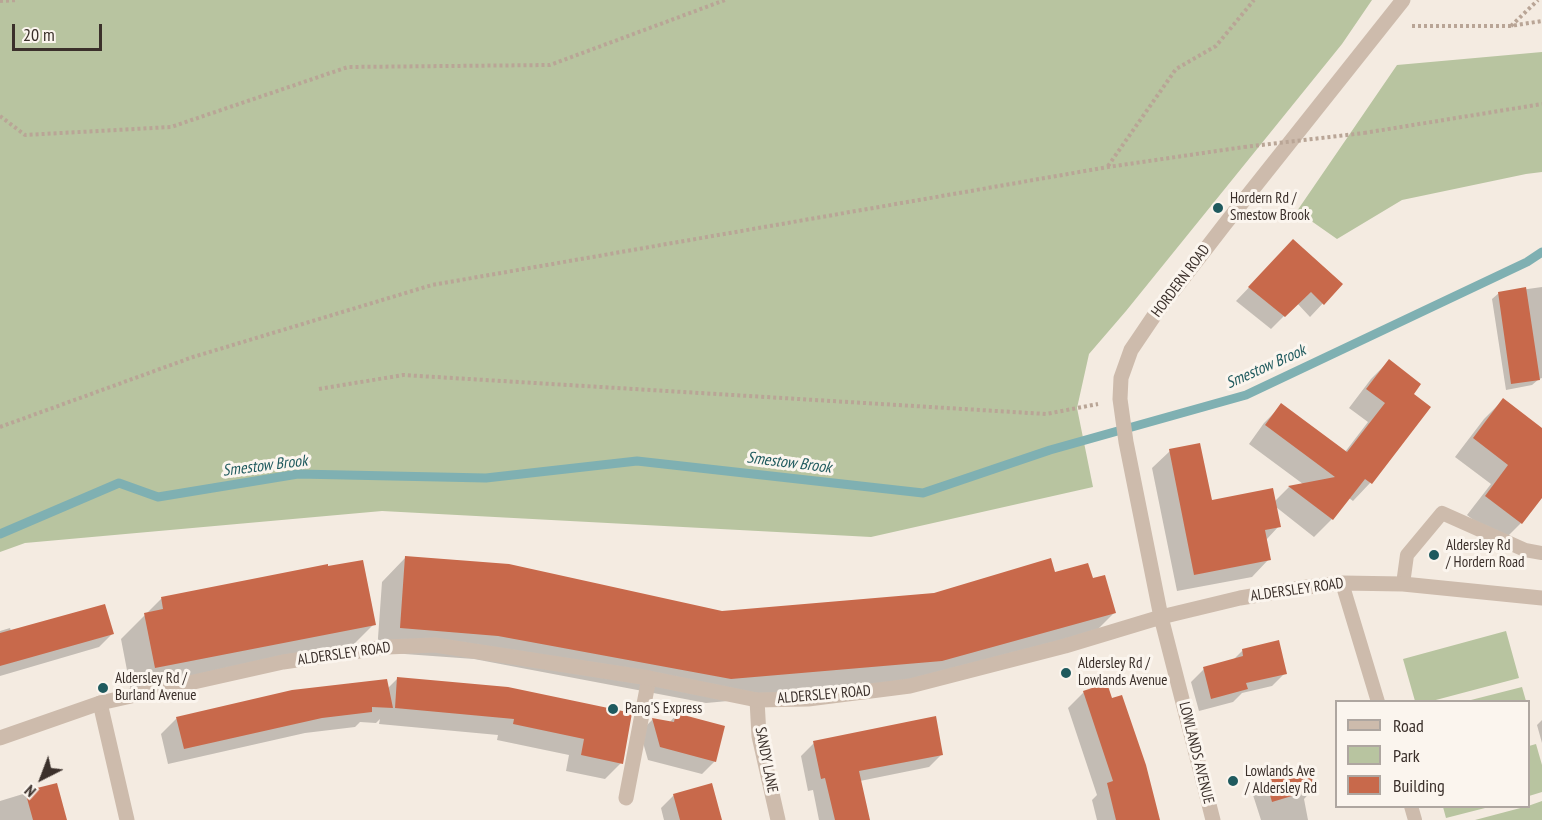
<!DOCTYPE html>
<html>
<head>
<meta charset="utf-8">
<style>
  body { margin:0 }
  #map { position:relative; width:1542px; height:820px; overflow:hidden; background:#f4ebe1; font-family:"PT Sans Narrow",sans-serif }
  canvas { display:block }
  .legend { position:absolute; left:1335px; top:700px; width:195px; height:108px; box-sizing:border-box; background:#fbf5ee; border:2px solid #aea6a0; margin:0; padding:8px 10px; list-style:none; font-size:18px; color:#3b302b }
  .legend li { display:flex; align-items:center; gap:12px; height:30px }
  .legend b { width:30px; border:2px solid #aea6a0 }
  .north { position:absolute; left:12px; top:748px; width:60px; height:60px; -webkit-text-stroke:4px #fbf5ee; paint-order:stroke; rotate:222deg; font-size:16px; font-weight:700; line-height:24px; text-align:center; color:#3b302b }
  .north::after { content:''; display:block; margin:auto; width:21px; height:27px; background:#3b302b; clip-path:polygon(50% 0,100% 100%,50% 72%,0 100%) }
  .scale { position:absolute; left:12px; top:24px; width:90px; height:27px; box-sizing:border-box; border:3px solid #3b302b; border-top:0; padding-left:8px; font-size:18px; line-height:21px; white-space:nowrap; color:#3b302b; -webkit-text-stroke:4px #fbf5ee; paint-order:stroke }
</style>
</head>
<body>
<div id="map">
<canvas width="1542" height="820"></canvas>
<ul class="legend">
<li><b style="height:8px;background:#cdbbac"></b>Road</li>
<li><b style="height:16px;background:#b8c4a0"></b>Park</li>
<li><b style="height:16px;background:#c8694b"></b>Building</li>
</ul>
<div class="north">N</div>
<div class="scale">20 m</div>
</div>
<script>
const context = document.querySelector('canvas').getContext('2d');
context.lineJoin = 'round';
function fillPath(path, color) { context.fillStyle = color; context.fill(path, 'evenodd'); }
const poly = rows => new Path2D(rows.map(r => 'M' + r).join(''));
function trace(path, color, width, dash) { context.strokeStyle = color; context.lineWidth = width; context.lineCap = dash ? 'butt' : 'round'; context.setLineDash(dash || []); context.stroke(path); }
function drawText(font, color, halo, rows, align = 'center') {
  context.font = font + ' "PT Sans Narrow",sans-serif'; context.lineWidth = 6; context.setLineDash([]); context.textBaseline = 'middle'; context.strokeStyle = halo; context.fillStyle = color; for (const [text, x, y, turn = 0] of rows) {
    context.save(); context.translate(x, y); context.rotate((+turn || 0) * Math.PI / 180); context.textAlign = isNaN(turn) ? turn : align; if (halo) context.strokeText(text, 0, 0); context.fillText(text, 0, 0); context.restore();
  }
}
const green = poly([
  [0,0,1372,0,1342,44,1126,311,1089,354,1077,408,1093,487,871,537,382,511,25,543,0,552],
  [1542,52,1542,172,1526,174,1402,200,1337,239,1297,211,1397,65],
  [1506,631,1519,678,1432,701,1415,701,1403,659],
  [1522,687,1526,701,1467,701],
  [1536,744,1542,765,1542,792,1529,796,1529,746],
  [1542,801,1542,820,1475,820,1528,806],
  [1443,807,1443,806,1489,807,1446,818]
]);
const shadow = poly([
  [1281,254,1341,284,1310,317,1297,303,1271,329,1236,301],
  [1542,287,1542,378,1539,379,1532,385,1506,390,1492,299,1499,293],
  [1389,361,1412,394,1370,483,1353,501,1349,498,1332,519,1314,537,1276,507,1279,526,1266,540,1269,559,1252,577,1177,591,1152,468,1170,451,1210,502,1274,502,1289,487,1303,484,1249,444,1264,423,1282,405,1345,452,1368,422,1349,408,1371,379],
  [1503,400,1542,429,1542,495,1521,523,1502,542,1467,515,1491,484,1455,457,1484,419],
  [406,557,722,612,1092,580,1114,613,1090,637,917,684,706,703,474,659,377,652,382,582],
  [161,599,374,624,350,648,131,691,121,639],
  [10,628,11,631,112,634,99,647,0,676,0,631],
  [1242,651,1285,673,1272,686,1242,693,1233,702,1199,711,1191,682,1204,669,1232,661],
  [398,678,507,689,621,763,605,779,566,771,569,755,497,740,498,735,379,724,380,719,376,723,360,722,355,727,305,733,168,764,161,734,177,718,387,689],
  [1084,692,1155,820,1097,820,1092,800,1097,795,1068,708],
  [676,715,715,761,702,774,648,760,640,732,653,719,669,723],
  [1542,720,1542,743,1537,725],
  [814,743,942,754,929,767,860,781,868,820,819,820,813,790,808,791,801,756],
  [1266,782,1314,788,1304,799,1308,820,1261,820,1253,795],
  [56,784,66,820,0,820,0,801],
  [674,795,721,820,664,820,661,808]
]);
const stream = poly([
  [0,534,119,483,158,497,298,474,486,478,637,461,923,493,1050,450,1246,395,1527,262,1542,252]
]);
const building = poly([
  [1293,239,1343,284,1324,305,1311,292,1285,317,1248,287],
  [1526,287,1540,380,1511,384,1498,292],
  [1389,359,1421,384,1414,394,1431,407,1372,484,1365,479,1333,520,1288,486,1335,477,1265,425,1281,403,1347,452,1385,403,1366,389],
  [1503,398,1542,428,1542,498,1522,524,1485,496,1508,465,1473,438],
  [1200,443,1212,500,1273,488,1281,527,1265,530,1271,560,1194,575,1169,449],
  [405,556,509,564,722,611,934,593,1051,558,1055,572,1088,563,1093,578,1105,575,1116,613,942,661,731,679,498,636,400,628],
  [363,560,376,625,155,668,144,613,163,609,161,597,328,564,328,566],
  [105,604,114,634,0,666,0,633],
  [1279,640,1287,674,1246,683,1248,689,1211,699,1203,667,1243,656,1242,649],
  [397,677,508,687,632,713,623,764,581,755,584,739,513,724,514,719,395,708],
  [387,679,393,708,372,707,372,712,322,718,184,749,176,717,292,690],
  [1107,683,1112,698,1122,695,1146,765,1160,820,1116,820,1107,783,1113,781,1083,691],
  [676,713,725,726,716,762,660,747,652,718,674,722],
  [936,716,943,755,859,771,870,820,835,820,825,778,821,779,813,741],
  [1309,767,1315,789,1272,802,1266,781],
  [57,783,67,820,33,820,25,791],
  [712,783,722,820,680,820,673,794]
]);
const path = poly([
  [0,1,18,0],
  [1412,26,1510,26,1542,21],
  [1511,26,1538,0],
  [0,116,25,135,171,127,348,67,550,65,725,0],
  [1364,133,1542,104],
  [1108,166,1176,69,1216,46,1254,0],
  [319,389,403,375,1046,414,1098,404],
  [0,427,193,357,432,285,1108,167,1244,147]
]);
const service = poly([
  [1342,583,1378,702],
  [1403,584,1407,555,1442,513,1525,550,1542,553],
  [1411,806,1415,820]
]);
const minor = poly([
  [757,700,759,736,778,820],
  [100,703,127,820],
  [626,798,649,678]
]);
const tertiary = poly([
  [0,738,100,703,283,662,387,647,435,645,649,678,757,700,808,699,910,686,1065,646,1161,617,1240,598,1307,587,1342,583,1403,584,1542,598],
  [1213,820,1161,617,1126,442,1120,399,1121,378,1131,350,1154,316,1225,224,1403,0]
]);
const pathBridge = poly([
  [1244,147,1364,133]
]);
const markers = [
  [1218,208,6,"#1f5a5e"],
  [1434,555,6,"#1f5a5e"],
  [1066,673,6,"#1f5a5e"],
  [103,688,6,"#1f5a5e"],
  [613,709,6,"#1f5a5e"],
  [1233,781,6,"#1f5a5e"]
];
const poiNames = [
  ["Hordern Rd /",1230,199],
  ["Smestow Brook",1230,216],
  ["Aldersley Rd",1446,546],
  ["/ Hordern Road",1446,563],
  ["Aldersley Rd /",1078,664],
  ["Lowlands Avenue",1078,681],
  ["Aldersley Rd /",115,679],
  ["Burland Avenue",115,696],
  ["Pang'S Express",625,709],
  ["Lowlands Ave",1245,772],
  ["/ Aldersley Rd",1245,789]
];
const streetNames = [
  ["HORDERN ROAD",1181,281,-53],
  ["ALDERSLEY ROAD",1297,590,-8],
  ["ALDERSLEY ROAD",344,654,-8],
  ["ALDERSLEY ROAD",824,695,-5],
  ["LOWLANDS AVENUE",1196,753,76],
  ["SANDY LANE",766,760,79]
];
const waterNames = [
  ["Smestow Brook",1266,367,-24],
  ["Smestow Brook",789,463,7],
  ["Smestow Brook",265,466,-7]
];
fillPath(green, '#b8c4a0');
fillPath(shadow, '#0003');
trace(stream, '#7fb0b2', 9);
fillPath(building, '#c8694b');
trace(path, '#b9a596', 4, [3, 3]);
trace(service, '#cdbbac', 14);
trace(minor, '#cdbbac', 15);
trace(tertiary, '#cdbbac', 15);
trace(pathBridge, '#b9a596', 4, [3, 3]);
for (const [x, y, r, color] of markers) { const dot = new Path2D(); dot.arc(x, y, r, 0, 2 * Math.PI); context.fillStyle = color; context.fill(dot); trace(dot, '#fbf5ee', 2); }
drawText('15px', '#3b302b', '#fbf5ee', poiNames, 'left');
drawText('15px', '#3b302b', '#fbf5ee', streetNames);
drawText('italic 16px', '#1f5a5e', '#fbf5ee', waterNames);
</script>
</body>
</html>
